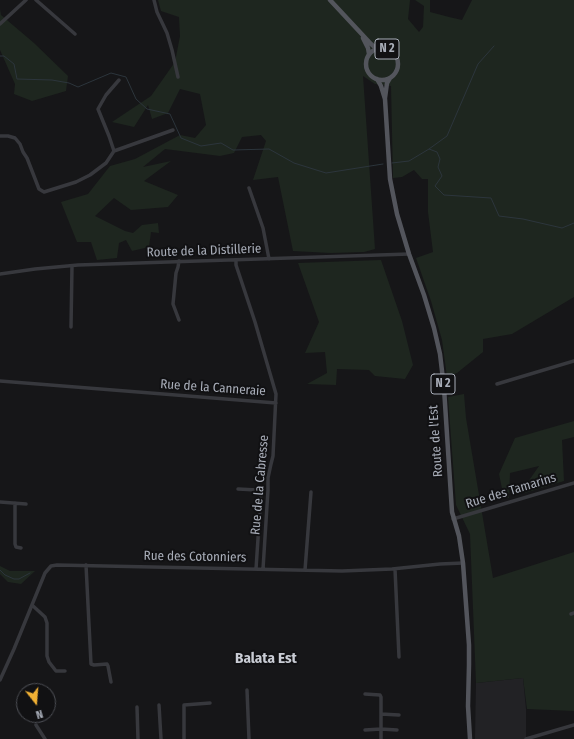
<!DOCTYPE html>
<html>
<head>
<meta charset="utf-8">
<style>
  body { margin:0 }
  #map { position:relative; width:574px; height:739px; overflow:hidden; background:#161618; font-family:"Fira Sans Condensed",sans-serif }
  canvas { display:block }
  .north { position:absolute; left:16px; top:683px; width:40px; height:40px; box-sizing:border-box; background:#111113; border:1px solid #4d4f55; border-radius:50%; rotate:163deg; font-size:11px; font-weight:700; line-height:16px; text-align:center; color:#a8adb8 }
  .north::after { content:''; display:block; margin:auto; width:14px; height:18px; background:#f2b134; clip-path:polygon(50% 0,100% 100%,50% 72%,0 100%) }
</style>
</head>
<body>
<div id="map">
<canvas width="574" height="739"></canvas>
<div class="north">N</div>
</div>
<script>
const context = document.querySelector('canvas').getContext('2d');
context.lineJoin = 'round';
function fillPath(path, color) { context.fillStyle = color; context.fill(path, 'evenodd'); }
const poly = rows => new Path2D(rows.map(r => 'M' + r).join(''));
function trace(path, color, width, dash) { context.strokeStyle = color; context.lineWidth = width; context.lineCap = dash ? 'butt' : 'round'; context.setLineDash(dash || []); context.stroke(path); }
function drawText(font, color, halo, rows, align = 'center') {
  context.font = font + ' "Fira Sans Condensed",sans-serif'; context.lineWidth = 4; context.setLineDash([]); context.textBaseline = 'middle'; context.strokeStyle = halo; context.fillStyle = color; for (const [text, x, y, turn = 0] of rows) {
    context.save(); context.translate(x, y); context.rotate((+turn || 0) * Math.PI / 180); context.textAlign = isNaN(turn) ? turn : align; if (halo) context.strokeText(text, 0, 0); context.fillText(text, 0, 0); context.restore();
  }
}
const built = poly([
  [523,678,526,709,526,739,475,739,476,683]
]);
const green = poly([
  [158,0,410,0,408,19,419,32,423,27,424,6,415,0,430,0,430,12,449,17,462,20,472,0,574,0,574,297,512,334,483,339,483,352,457,373,447,377,442,340,431,301,416,258,433,252,428,212,428,179,422,179,414,170,402,177,393,178,391,86,375,84,363,76,375,249,364,252,331,253,293,251,278,177,253,180,266,141,261,135,242,137,234,153,220,156,165,149,143,167,171,161,144,181,178,195,168,207,131,210,114,198,95,216,125,231,133,233,142,225,158,223,159,233,151,232,149,247,132,251,126,240,119,243,117,258,97,260,91,242,77,242,61,202,88,194,110,166,135,159,180,135,195,138,206,125,200,94,180,89,168,113,152,119,148,105,134,127,112,122,151,96,175,62,180,36,179,17,161,11],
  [0,9,1,15,34,43,68,76,66,91,32,101,14,94,15,84,0,50],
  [381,260,402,321,413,365,405,379,375,376,369,370,337,369,336,385,307,384,327,373,325,352,305,353,319,322,298,263],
  [464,394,466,418,493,578,574,552,574,711,527,709,523,678,476,683,470,534,456,505,448,397],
  [574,421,574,437,562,440,564,481,525,493,523,489,539,466,510,473,509,498,504,498,499,474,515,438],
  [0,566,10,571,35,571,21,584,8,582,0,574]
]);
const stream = poly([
  [0,56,4,56,14,64,17,79,52,80,69,83,78,87,111,73,126,77,136,99,147,109,170,114,181,138,201,146,221,143,233,150,269,149,294,163,326,173,383,164],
  [429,149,447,136,478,64,494,46],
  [392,163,409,161,429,149,437,152,440,159,438,167,442,176,435,186,444,195,491,198,499,216,523,219,562,228,574,223],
  [0,570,5,575,14,579,19,579,30,573]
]);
const minor = poly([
  [36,0,75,34],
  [154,0,157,12,167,33,172,50,178,77],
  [0,24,26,0],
  [0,136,8,136,15,138,20,144,23,152,27,158,39,189,44,192,76,182,90,175,106,163,114,151,109,136,98,109,106,95,119,80],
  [114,151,173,130],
  [249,188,263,228,269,259],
  [236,260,236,265,255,322,276,394,273,456,271,464,268,478,268,490,263,569],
  [179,261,178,267,176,273,173,304,179,320],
  [0,274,35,269,78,265,409,254],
  [71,327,72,266],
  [0,381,276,403],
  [497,384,574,361],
  [238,489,257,490,259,491,261,493,256,569],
  [0,502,26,504],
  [15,503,15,544,16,547,21,548],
  [453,519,574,483],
  [86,565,91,664,94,665,107,664,108,666,111,682],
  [395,569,399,657],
  [305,570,311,492],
  [32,605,45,617,47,623,47,656,49,662,56,671,65,671],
  [571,614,574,613],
  [0,680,14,649,45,573,51,566,57,565,342,571,392,569,440,564,463,563],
  [247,690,249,739],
  [365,694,380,695,381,697,381,739],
  [159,705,161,739],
  [137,707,138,739],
  [381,714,399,715],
  [36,725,45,739],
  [365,730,381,729,397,730],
  [184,739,184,705,210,703],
  [526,739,574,725]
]);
const major = poly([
  [330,0,371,44,377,49],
  [363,38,368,48,369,54],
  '366 64a16 16 0 1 1 32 0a16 16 0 1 1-32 0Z',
  [377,79,381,86,385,99,390,179,397,214,409,254,424,295,434,328,440,354,444,388,452,512,459,536,463,563,469,645,469,665,468,706,470,739],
  [385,98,387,83,390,78]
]);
const shields = [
  [387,49,24],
  [443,384,24]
];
const shieldNames = [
  ["N 2",387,49],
  ["N 2",443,384]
];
const streetNames = [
  ["Route de la Distillerie",204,251,-2],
  ["Rue de la Canneraie",213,388,4],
  ["Route de l'Est",436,441,-94],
  ["Rue de la Cabresse",260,485,-85],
  ["Rue des Tamarins",511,491,-17],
  ["Rue des Cotonniers",195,557,1]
];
const quarterNames = [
  ["Balata Est",266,659]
];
fillPath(built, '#222225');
fillPath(green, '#1e261f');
trace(stream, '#2c353c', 1);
trace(minor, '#37383d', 3.5);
trace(major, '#53555c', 4.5);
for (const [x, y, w] of shields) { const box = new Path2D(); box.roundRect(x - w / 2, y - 10, w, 20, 3); context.fillStyle = '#111113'; context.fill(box); trace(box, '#a8adb8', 1); }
drawText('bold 12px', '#a8adb8', null, shieldNames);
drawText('13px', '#a8adb8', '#111113', streetNames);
drawText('bold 15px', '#c9ccd4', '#111113', quarterNames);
</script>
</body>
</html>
